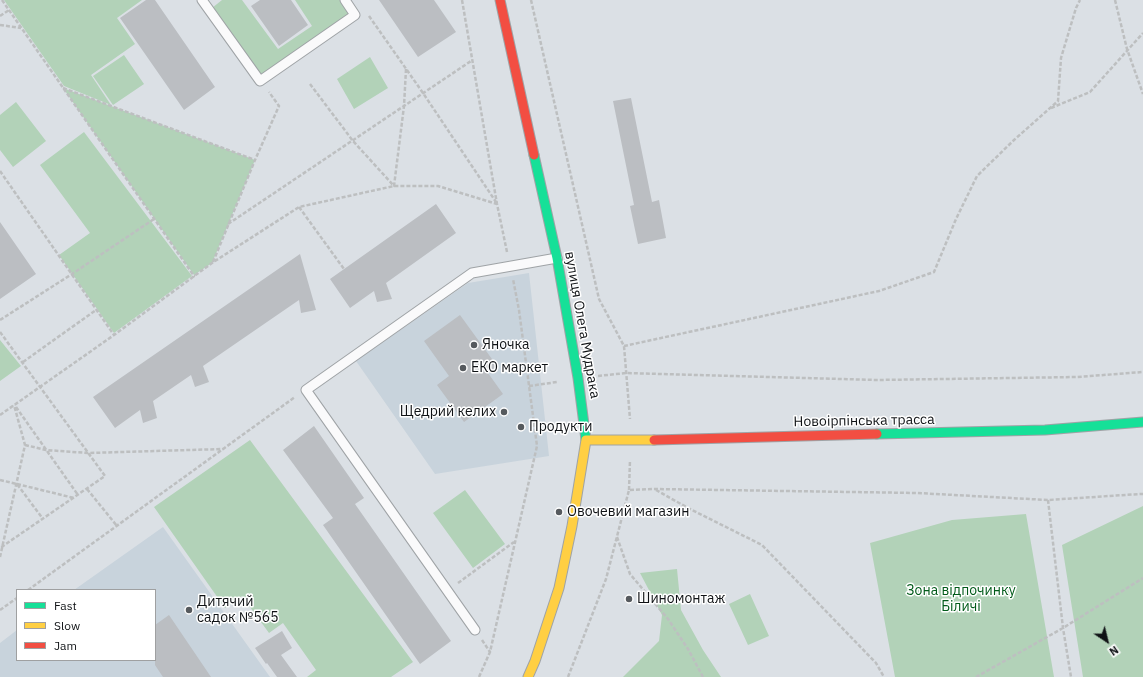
<!DOCTYPE html>
<html>
<head>
<meta charset="utf-8">
<style>
  body { margin:0 }
  #map { position:relative; width:1143px; height:677px; overflow:hidden; background:#dbe0e5; font-family:"IBM Plex Sans",sans-serif }
  canvas { display:block }
  .legend { position:absolute; left:16px; top:589px; width:140px; height:72px; box-sizing:border-box; background:#fff; border:1px solid #9fa0a1; margin:0; padding:5px 7px; list-style:none; font-size:12px; color:#0f1215 }
  .legend li { display:flex; align-items:center; gap:8px; height:20px }
  .legend b { width:20px; border:1px solid #9fa0a1 }
  .north { position:absolute; left:1087px; top:621px; width:40px; height:40px; -webkit-text-stroke:3px #fff; paint-order:stroke; rotate:145deg; font-size:11px; font-weight:700; line-height:16px; text-align:center; color:#0f1215 }
  .north::after { content:''; display:block; margin:auto; width:14px; height:18px; background:#0f1215; clip-path:polygon(50% 0,100% 100%,50% 72%,0 100%) }
</style>
</head>
<body>
<div id="map">
<canvas width="1143" height="677"></canvas>
<ul class="legend">
<li><b style="height:5px;background:#16e098"></b>Fast</li>
<li><b style="height:5px;background:#ffcf43"></b>Slow</li>
<li><b style="height:5px;background:#f24e42"></b>Jam</li>
</ul>
<div class="north">N</div>
</div>
<script>
const context = document.querySelector('canvas').getContext('2d');
context.lineJoin = 'round';
function fillPath(path, color) { context.fillStyle = color; context.fill(path, 'evenodd'); }
const poly = rows => new Path2D(rows.map(r => 'M' + r).join(''));
function trace(path, color, width, dash) { context.strokeStyle = color; context.lineWidth = width; context.lineCap = dash ? 'butt' : 'round'; context.setLineDash(dash || []); context.stroke(path); }
function drawText(font, color, halo, rows, align = 'center') {
  context.font = font + ' "IBM Plex Sans",sans-serif'; context.lineWidth = 3; context.setLineDash([]); context.textBaseline = 'middle'; context.strokeStyle = halo; context.fillStyle = color; for (const [text, x, y, turn = 0] of rows) {
    context.save(); context.translate(x, y); context.rotate((+turn || 0) * Math.PI / 180); context.textAlign = isNaN(turn) ? turn : align; if (halo) context.strokeText(text, 0, 0); context.fillText(text, 0, 0); context.restore();
  }
}
const built = poly([
  [529,273,549,456,435,474,356,361,468,283],
  [163,527,270,677,0,677,0,643,17,630,17,660,155,660,155,590,74,590]
]);
const green = poly([
  [4,0,142,0,117,18,135,44,91,75,111,105,64,86],
  [222,0,242,0,278,49,312,26,295,0,342,0,352,15,262,77,212,8],
  [124,55,144,84,113,105,93,76],
  [370,57,388,88,354,109,337,79],
  [63,88,255,160,212,263,194,275],
  [16,102,46,141,13,167,0,150,0,115],
  [84,132,192,276,114,333,59,255,90,233,40,165],
  [0,340,21,366,0,381],
  [250,440,413,662,391,677,307,677,316,670,283,623,269,633,242,596,225,608,154,507],
  [465,490,505,544,473,568,433,513],
  [1143,506,1143,677,1083,677,1062,545],
  [1026,514,1054,677,895,677,870,543,952,520],
  [677,569,681,610,703,650,721,677,623,677,659,641,662,615,640,573],
  [750,594,769,636,748,645,729,604]
]);
const building = poly([
  [146,0,155,0,215,87,184,110,120,18],
  [260,0,291,0,308,25,279,46,251,6],
  [379,0,434,0,456,32,418,57],
  [631,98,652,202,659,200,666,238,638,244,630,206,634,205,613,101],
  [436,204,456,233,386,283,392,299,377,302,374,291,350,308,330,279],
  [0,222,36,274,0,299],
  [300,254,316,310,301,313,299,300,203,366,209,382,195,387,191,375,153,401,157,418,143,423,140,410,115,428,93,397],
  [460,315,497,366,488,373,503,394,464,422,437,385,449,376,424,341],
  [314,426,364,498,355,504,451,641,420,664,323,525,333,518,283,450],
  [169,615,211,677,163,677,155,665,155,625],
  [282,631,292,648,281,655,297,677,277,677,267,663,266,664,255,648]
]);
const path = poly([
  [2,0,194,276,195,276],
  [462,0,497,204,507,252],
  [531,0,599,299,624,346,630,419],
  [1115,0,1127,49,1143,94],
  [0,16,9,10],
  [369,16,423,93,496,202],
  [0,25,21,28],
  [310,84,353,141,394,186,404,106,406,69],
  [63,88,255,160],
  [1051,108,1090,92,1143,33],
  [0,171,114,335],
  [299,207,344,269],
  [228,224,471,61],
  [213,262,255,160,279,106,269,92],
  [0,320,72,274,154,219],
  [0,332,105,476,0,548],
  [624,346,879,291,934,272,956,219,977,176,1014,140,1058,101,1061,58,1076,8,1080,0],
  [23,362,96,310],
  [598,376,626,373,877,380,1077,377,1143,372],
  [529,386,557,382],
  [16,407,78,495],
  [0,415,114,335,212,263,299,207,394,186,438,186,497,204],
  [25,445,46,450,88,453,223,449],
  [0,480,17,484,43,519],
  [17,484,74,498],
  [87,489,117,526],
  [629,490,630,460],
  [656,490,688,508,762,545,876,663,884,677],
  [1048,500,1063,628,1071,677],
  [617,537,630,574,668,619,688,649,703,677],
  [0,557,25,445,14,405],
  [458,583,514,542],
  [28,590,295,397],
  [0,610,17,598],
  [482,640,490,652],
  [479,677,490,652,537,446,519,310,513,279],
  [568,677,606,579,629,490,655,489,917,493,1048,500,1140,494,1143,494],
  [976,677,1063,628,1143,578]
]);
const lane = poly([
  [202,0,260,81,355,15,345,0],
  [475,630,306,390,472,273,557,258]
]);
const fast = poly([
  [534,155,557,258,578,378,586,440],
  [877,434,1045,430,1143,422]
]);
const slow = poly([
  [528,677,535,661,559,588,572,526,586,440,654,440]
]);
const jam = poly([
  [500,0,534,155],
  [654,440,877,434]
]);
const markers = [
  [474,345,4,"#565a5e"],
  [463,368,4,"#565a5e"],
  [504,412,4,"#565a5e"],
  [521,427,4,"#565a5e"],
  [559,512,4,"#565a5e"],
  [629,599,4,"#565a5e"],
  [189,610,4,"#565a5e"]
];
const streetNames = [
  ["вулиця Олега Мудрака",582,325,80],
  ["Новоірпінська трасса",864,421,-1]
];
const poiNames = [
  ["Яночка",482,345],
  ["ЕКО маркет",471,368],
  ["Щедрий келих",496,412,"right"],
  ["Продукти",529,427],
  ["Овочевий магазин",567,512],
  ["Шиномонтаж",637,599],
  ["Дитячий",197,602],
  ["садок №565",197,618]
];
const parkNames = [
  ["Зона відпочинку",961,591],
  ["Біличі",961,607]
];
fillPath(built, '#c8d3dc');
fillPath(green, '#b2d2b8');
fillPath(building, '#bbbec2');
trace(lane, '#9fa3a6', 11);
trace(fast, '#9fa3a6', 11);
trace(slow, '#9fa3a6', 11);
trace(jam, '#9fa3a6', 11);
trace(path, '#bdbfc0', 2.5, [4, 2]);
trace(lane, '#fafafb', 9);
trace(fast, '#16e098', 9);
trace(slow, '#ffcf43', 9);
trace(jam, '#f24e42', 9);
for (const [x, y, r, color] of markers) { const dot = new Path2D(); dot.arc(x, y, r, 0, 2 * Math.PI); context.fillStyle = color; context.fill(dot); trace(dot, '#fff', 1.5); }
drawText('14px', '#0f1215', '#fff', streetNames);
drawText('14px', '#0f1215', '#fff', poiNames, 'left');
drawText('14px', '#015a19', '#fff', parkNames);
</script>
</body>
</html>
